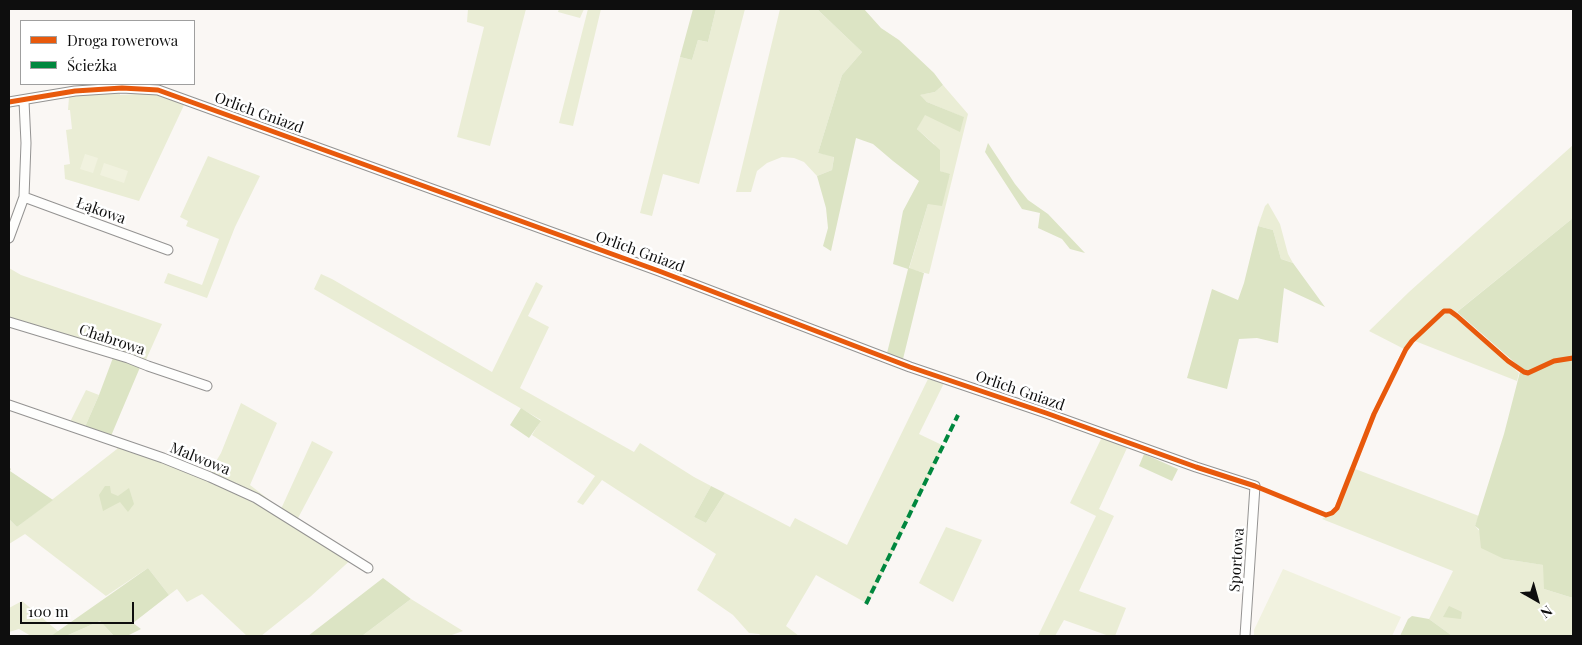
<!DOCTYPE html>
<html>
<head>
<meta charset="utf-8">
<style>
  body { margin:0 }
  #map { position:relative; width:1582px; height:645px; overflow:hidden; background:#faf7f4; font-family:"Playfair Display",serif }
  canvas { display:block }
  .frame { position:absolute; inset:0; border:10px solid #0e0e0e; pointer-events:none }
  .legend { position:absolute; left:20px; top:20px; width:175px; height:65px; box-sizing:border-box; background:#fff; border:1px solid #9f9f9f; margin:0; padding:6px 9px; list-style:none; font-size:15px; color:#0e0e0e }
  .legend li { display:flex; align-items:center; gap:10px; height:25px }
  .legend b { width:25px; border:1px solid #9f9f9f }
  .north { position:absolute; left:1512px; top:575px; width:50px; height:50px; -webkit-text-stroke:4px #fff; paint-order:stroke; rotate:142deg; font-size:14px; font-weight:700; line-height:20px; text-align:center; color:#0e0e0e }
  .north::after { content:''; display:block; margin:auto; width:18px; height:22px; background:#0e0e0e; clip-path:polygon(50% 0,100% 100%,50% 72%,0 100%) }
  .scale { position:absolute; left:20px; top:602px; width:114px; height:22px; box-sizing:border-box; border:2px solid #0e0e0e; border-top:0; padding-left:6px; font-size:15px; line-height:18px; white-space:nowrap; color:#0e0e0e; -webkit-text-stroke:4px #fff; paint-order:stroke }
</style>
</head>
<body>
<div id="map">
<canvas width="1582" height="645"></canvas>
<div class="frame"></div>
<ul class="legend">
<li><b style="height:6px;background:#e8590c"></b>Droga rowerowa</li>
<li><b style="height:6px;background:#00873e"></b>Ścieżka</li>
</ul>
<div class="north">N</div>
<div class="scale">100 m</div>
</div>
<script>
const context = document.querySelector('canvas').getContext('2d');
context.lineJoin = 'round';
function fillPath(path, color) { context.fillStyle = color; context.fill(path, 'evenodd'); }
const poly = rows => new Path2D(rows.map(r => 'M' + r).join(''));
function trace(path, color, width, dash) { context.strokeStyle = color; context.lineWidth = width; context.lineCap = dash ? 'butt' : 'round'; context.setLineDash(dash || []); context.stroke(path); }
function drawText(font, color, halo, rows, align = 'center') {
  context.font = font + ' "Playfair Display",serif'; context.lineWidth = 5; context.setLineDash([]); context.textBaseline = 'middle'; context.strokeStyle = halo; context.fillStyle = color; for (const [text, x, y, turn = 0] of rows) {
    context.save(); context.translate(x, y); context.rotate((+turn || 0) * Math.PI / 180); context.textAlign = isNaN(turn) ? turn : align; if (halo) context.strokeText(text, 0, 0); context.fillText(text, 0, 0); context.restore();
  }
}
const green = poly([
  [468,9,526,9,490,146,457,137,484,27,467,22],
  [559,9,584,9,580,18,558,12],
  [588,9,601,9,573,126,559,123],
  [716,9,745,9,699,184,663,174,652,216,640,213,680,57,692,60,698,40,708,42],
  [780,9,817,9,862,52,842,75,818,153,834,156,832,170,817,176,804,162,794,158,782,157,767,163,757,171,751,192,736,192],
  [943,85,968,114,929,274,909,269,928,204,950,175,940,171,934,144,917,129,924,114,963,117,927,102,919,95,935,92],
  [120,91,120,95,135,94,135,92,154,93,185,103,139,201,65,179,64,165,70,164,66,130,72,129,70,110,68,110,69,97,71,94],
  [1573,145,1573,218,1453,315,1519,373,1517,381,1415,341,1408,351,1369,331,1409,292],
  [208,156,260,176,235,227,207,298,164,283,168,273,202,285,219,239,186,226,188,221,180,217],
  [1268,203,1280,224,1288,254,1293,263,1281,259,1273,230,1258,226,1265,206],
  [9,268,21,275,162,324,145,362,9,319],
  [321,274,332,279,492,372,536,282,543,286,528,316,549,327,520,388,634,452,640,443,694,477,711,486,694,517,706,523,725,493,790,527,795,518,847,545,928,379,944,383,919,434,944,446,868,604,816,575,786,626,799,636,762,636,759,634,749,633,733,615,697,590,716,554,602,480,583,505,577,502,595,476,532,435,541,420,314,289],
  [86,390,99,395,84,429,70,422],
  [241,403,277,423,250,485,281,509,312,441,333,452,297,520,355,556,310,597,261,636,247,636,202,594,187,602,177,589,169,595,148,568,106,596,25,534,9,544,9,519,17,527,117,449,121,440,209,473,221,453],
  [1102,437,1127,448,1099,509,1114,516,1079,591,1126,608,1115,636,1109,636,1064,620,1055,636,1038,636,1096,516,1070,503],
  [1350,467,1479,516,1475,526,1504,559,1544,565,1544,589,1573,598,1573,636,1451,636,1451,635,1429,619,1453,571,1322,519,1334,509],
  [946,527,982,540,953,602,919,583],
  [411,599,463,631,449,636,362,636],
  [22,601,59,632,51,636,31,636,19,629,9,632,9,608],
  [100,621,114,636,66,636]
]);
const forest = poly([
  [693,9,716,9,708,42,698,40,692,60,680,57],
  [817,9,864,9,881,28,899,40,934,73,943,85,935,92,920,95,927,102,964,117,960,132,925,115,917,129,940,150,940,171,950,174,942,206,928,204,909,268,924,273,903,359,887,353,908,269,893,264,903,211,919,181,893,161,873,144,856,138,831,251,823,246,828,228,826,208,817,176,832,170,834,157,818,153,842,75,862,52],
  [988,143,1015,184,1028,200,1048,214,1085,253,1070,249,1062,239,1038,228,1040,213,1022,209,985,152],
  [1573,218,1573,598,1544,589,1543,565,1504,559,1481,548,1479,529,1475,526,1504,434,1521,368,1457,312],
  [1258,226,1273,230,1281,259,1293,263,1325,307,1284,288,1278,343,1257,338,1239,339,1227,389,1187,378,1212,289,1238,300,1244,283],
  [114,355,141,365,111,436,84,429,99,395],
  [521,408,541,421,529,438,510,425],
  [1144,454,1178,469,1172,481,1139,466],
  [9,467,11,469,10,471,53,500,17,527,9,519],
  [105,486,110,486,111,493,118,496,129,488,134,504,128,512,120,502,103,511,99,495],
  [711,486,725,493,706,523,694,517],
  [148,568,169,595,133,623,141,629,127,636,114,636,100,621,66,636,51,636],
  [383,578,411,599,362,636,308,636],
  [1449,606,1462,612,1461,619,1443,617],
  [1412,616,1429,619,1451,635,1451,636,1400,636,1408,619]
]);
const pitch = poly([
  [85,154,98,158,93,173,80,169],
  [104,163,128,171,124,183,100,175],
  [1283,569,1401,617,1392,636,1254,636,1254,630]
]);
const minor = poly([
  [9,102,75,91,122,88,158,90,659,271,910,367,1046,413,1196,467,1255,486,1245,636],
  [24,197,168,250],
  [9,238,24,197,26,143,24,101],
  [9,322,128,358,148,366,207,386],
  [9,405,163,458,210,477,256,498,368,568]
]);
const quiet = poly([
  [866,604,958,415]
]);
const cycleway = poly([
  [9,102,75,91,122,88,158,90,659,271,910,367,1046,413,1196,467,1255,486,1326,515,1332,513,1337,508,1374,414,1406,349,1412,341,1444,311,1450,311,1457,316,1508,361,1524,372,1528,373,1554,361,1573,358]
]);
const streetNames = [
  ["Orlich Gniazd",259,113,20],
  ["Łąkowa",101,211,20],
  ["Orlich Gniazd",640,252,20],
  ["Chabrowa",112,340,18],
  ["Orlich Gniazd",1020,391,19],
  ["Malwowa",200,459,22],
  ["Sportowa",1237,560,-86]
];
fillPath(green, '#eaedd5');
fillPath(forest, '#dce4c4');
fillPath(pitch, '#f1f2df');
trace(minor, '#949392', 11);
trace(minor, '#fefefd', 9);
trace(quiet, '#00873e', 4, [8, 4]);
trace(cycleway, '#e8590c', 5);
drawText('15px', '#0e0e0e', '#fff', streetNames);
</script>
</body>
</html>
